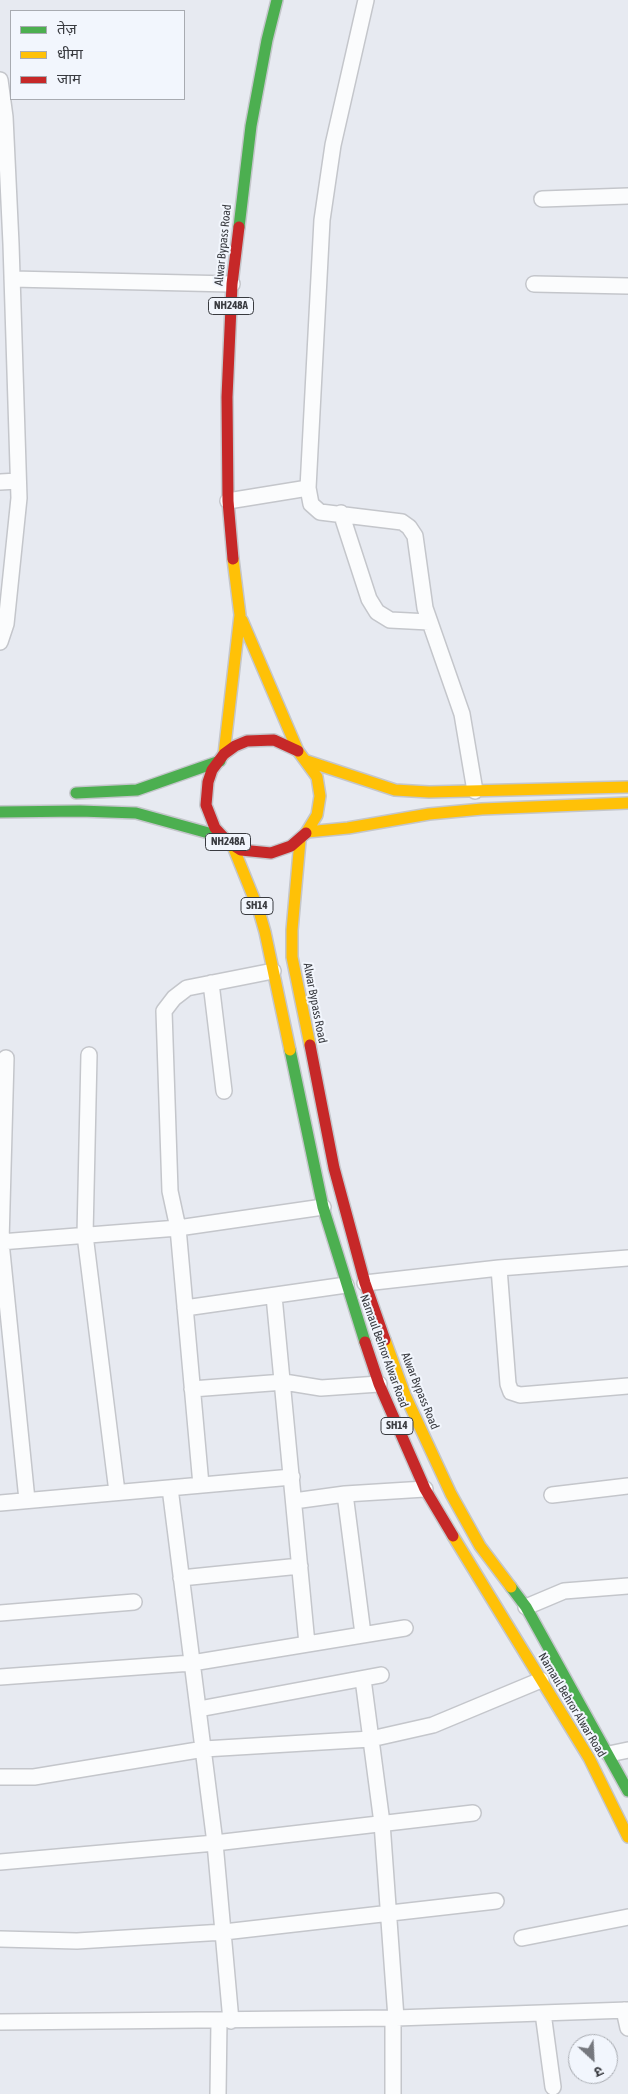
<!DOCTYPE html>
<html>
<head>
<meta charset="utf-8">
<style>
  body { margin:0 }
  #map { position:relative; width:628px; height:2094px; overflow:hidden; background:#e7eaf1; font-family:"Asap Condensed","Noto Sans Devanagari",sans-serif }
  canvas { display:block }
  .legend { position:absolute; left:10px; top:10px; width:175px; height:90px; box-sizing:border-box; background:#f2f6fd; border:1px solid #a8abb1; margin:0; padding:6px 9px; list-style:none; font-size:15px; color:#393b40 }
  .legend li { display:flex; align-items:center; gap:10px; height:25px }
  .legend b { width:25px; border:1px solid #a8abb1 }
  .north { position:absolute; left:568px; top:2034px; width:50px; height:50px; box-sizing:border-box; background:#f2f6fd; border:1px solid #a8abb1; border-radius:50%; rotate:155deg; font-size:14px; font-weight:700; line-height:20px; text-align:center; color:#393b40 }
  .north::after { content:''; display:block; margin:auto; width:18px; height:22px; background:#76787e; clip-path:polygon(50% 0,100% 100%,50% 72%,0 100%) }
</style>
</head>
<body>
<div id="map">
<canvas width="628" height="2094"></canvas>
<ul class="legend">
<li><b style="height:6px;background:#4caf50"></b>तेज़</li>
<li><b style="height:6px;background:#ffc107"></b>धीमा</li>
<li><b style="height:6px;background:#c62828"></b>जाम</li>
</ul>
<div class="north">उ</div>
</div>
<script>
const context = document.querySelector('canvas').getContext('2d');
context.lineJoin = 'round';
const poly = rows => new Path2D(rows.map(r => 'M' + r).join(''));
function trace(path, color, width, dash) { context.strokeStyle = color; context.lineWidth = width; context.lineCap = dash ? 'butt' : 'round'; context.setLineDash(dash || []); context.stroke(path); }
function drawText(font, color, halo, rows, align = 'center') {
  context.font = font + ' "Asap Condensed",sans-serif'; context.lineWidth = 4; context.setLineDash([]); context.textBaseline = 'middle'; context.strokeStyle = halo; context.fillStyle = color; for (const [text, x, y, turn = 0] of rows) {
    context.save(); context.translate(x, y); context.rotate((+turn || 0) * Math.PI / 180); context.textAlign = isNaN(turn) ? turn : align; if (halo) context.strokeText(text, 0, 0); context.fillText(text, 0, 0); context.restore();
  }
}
const street = poly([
  [0,80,5,117,11,244,19,498,6,624,0,642],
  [542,199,628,196],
  [12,279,232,284],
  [534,284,628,286],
  [0,482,18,481],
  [308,488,311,504,320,512,402,522,409,527,415,536,425,608,462,714,475,791],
  [228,501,308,488,322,220,333,145,366,0],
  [341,513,369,599,377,612,390,620,429,622],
  [211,983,224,1091],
  [89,1055,85,1235,117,1492],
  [6,1058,1,1242,27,1500],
  [0,1242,178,1228,323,1207],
  [499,1268,508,1384,511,1392,520,1395,628,1386],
  [365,1283,499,1268,628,1258],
  [274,1296,307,1644],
  [185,1308,346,1285],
  [192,1389,284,1382,321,1388,379,1384],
  [201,1485,178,1228,170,1191,164,1011,174,998,187,988,273,971],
  [170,1488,215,1843,231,2021],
  [345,1494,363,1634],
  [552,1495,628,1486],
  [294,1501,345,1494,425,1489],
  [0,1503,292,1477],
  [181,1578,300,1566],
  [526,1607,564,1591,628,1586],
  [0,1613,134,1602],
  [0,1677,192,1663,405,1628],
  [363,1679,382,1823,396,2018,393,2024,393,2094],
  [199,1709,381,1675],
  [609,1754,628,1750],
  [0,1777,34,1777,204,1749,371,1739,433,1725,541,1680],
  [0,1862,215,1843,473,1813],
  [522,1938,628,1917],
  [0,1939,77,1941,224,1932,496,1901],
  [624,2010,628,2028],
  [543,2013,553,2087],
  [0,2022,396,2018,628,2010],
  [218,2094,219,2021]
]);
const fast = poly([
  [239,227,251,126,267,40,277,0],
  [76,793,137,790,220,761],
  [0,812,80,811,136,813,223,837],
  [290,1050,323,1207,365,1342],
  [511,1587,526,1607,628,1791]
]);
const slow = poly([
  [242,620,298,751,317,777,320,796,317,815,306,833],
  [224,754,240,615,233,559],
  [307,761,395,790,429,792,628,787],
  [307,832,348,828,429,814,482,809,628,803],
  [300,841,292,930,292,957,310,1045],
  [232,844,259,911,265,932,290,1050],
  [385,1340,405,1395,451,1494,480,1546,511,1587],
  [453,1536,589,1758,628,1837]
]);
const jam = poly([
  [233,559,228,501,227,397,232,284,239,227],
  [298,751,274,740,247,741,235,746,224,754,212,770,208,782,206,805,215,828,227,841,241,850,271,853,291,846,306,833],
  [310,1045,334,1168,365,1283,385,1340],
  [365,1342,379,1384,425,1489,453,1536]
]);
const shields = [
  [231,306,45],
  [228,842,45],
  [257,906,32],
  [397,1426,32]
];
const shieldNames = [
  ["NH248A",231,306],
  ["NH248A",228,842],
  ["SH14",257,906],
  ["SH14",397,1426]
];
const streetNames = [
  ["Alwar Bypass Road",223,245,-84],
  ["Alwar Bypass Road",315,1003,79],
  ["Narnaul Behror Alwar Road",384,1351,70],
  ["Alwar Bypass Road",420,1391,68],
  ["Narnaul Behror Alwar Road",572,1705,59]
];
trace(street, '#c4c6cb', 18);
trace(fast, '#c4c6cb', 14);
trace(slow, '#c4c6cb', 14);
trace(jam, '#c4c6cb', 14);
trace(street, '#fbfcfd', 15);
trace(fast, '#4caf50', 11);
trace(slow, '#ffc107', 11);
trace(jam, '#c62828', 11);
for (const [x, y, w] of shields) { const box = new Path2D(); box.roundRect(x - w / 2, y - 8.5, w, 17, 4); context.fillStyle = '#f2f6fd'; context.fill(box); trace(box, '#393b40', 1); }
drawText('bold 11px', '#393b40', null, shieldNames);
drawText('12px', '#393b40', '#f2f6fd', streetNames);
</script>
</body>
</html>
